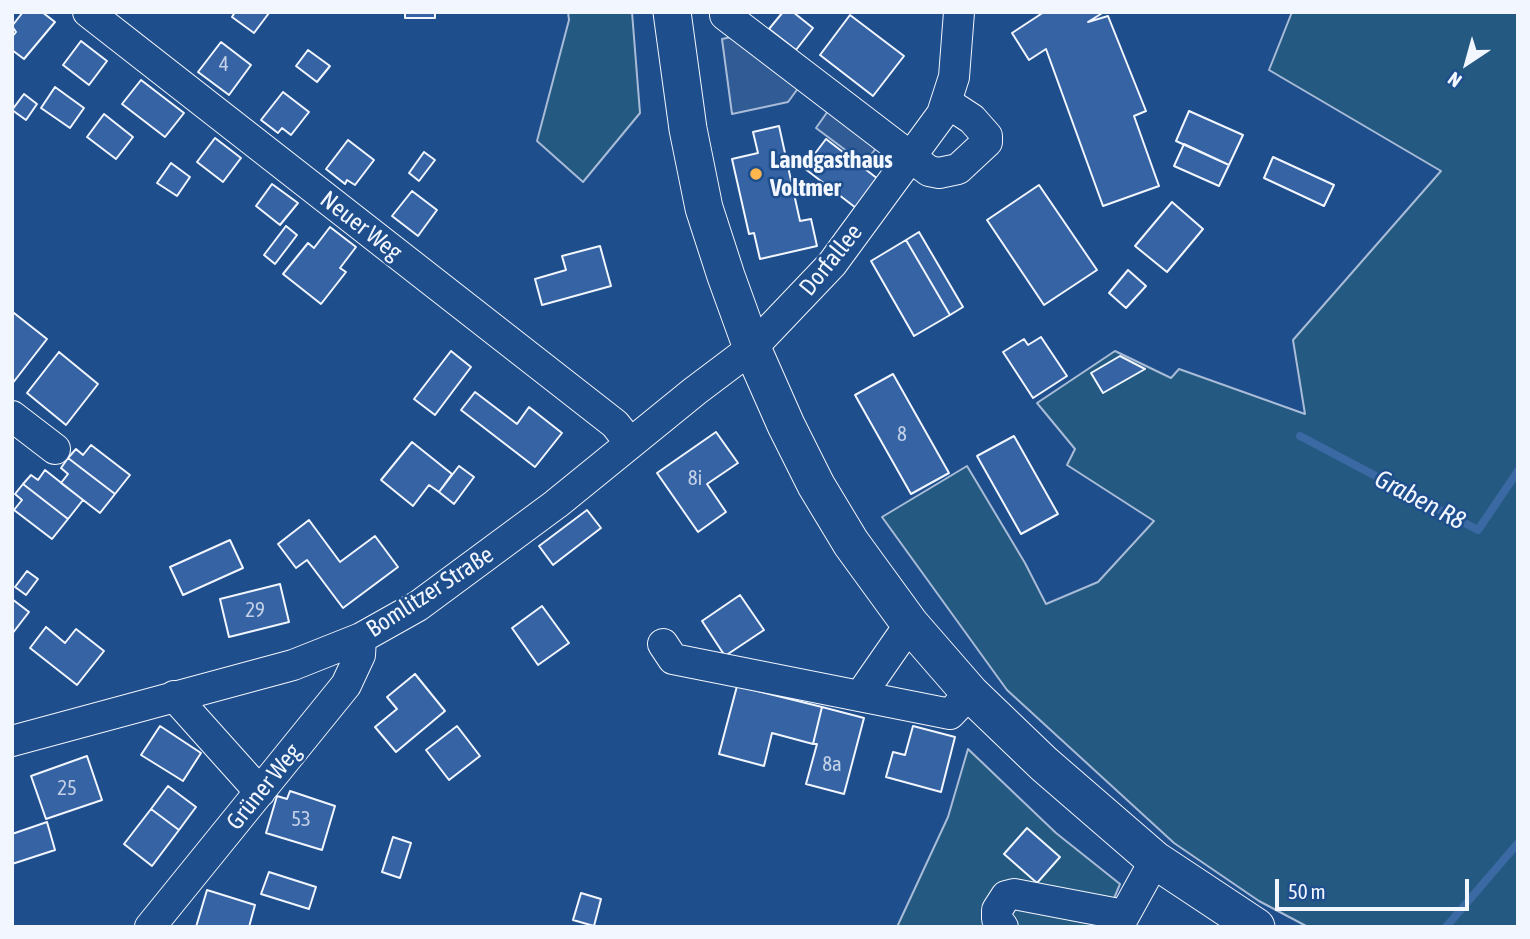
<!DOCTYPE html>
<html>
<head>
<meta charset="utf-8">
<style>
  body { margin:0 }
  #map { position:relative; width:1530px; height:939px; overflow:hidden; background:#1f4e8c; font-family:"Asap Condensed",sans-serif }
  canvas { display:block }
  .frame { position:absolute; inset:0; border:14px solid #f2f6ff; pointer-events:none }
  .north { position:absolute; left:1432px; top:28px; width:70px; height:70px; -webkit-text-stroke:5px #1f4e8c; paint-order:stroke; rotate:216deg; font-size:19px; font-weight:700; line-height:28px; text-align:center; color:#f2f6ff }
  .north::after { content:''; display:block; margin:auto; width:24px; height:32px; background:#f2f6ff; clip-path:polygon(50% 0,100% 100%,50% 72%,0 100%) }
  .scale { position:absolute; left:1275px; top:879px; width:194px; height:32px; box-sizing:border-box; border:4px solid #f2f6ff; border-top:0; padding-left:9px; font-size:21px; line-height:24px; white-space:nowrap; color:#f2f6ff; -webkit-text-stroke:5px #1f4e8c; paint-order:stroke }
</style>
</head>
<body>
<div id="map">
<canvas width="1530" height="939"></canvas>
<div class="frame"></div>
<div class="north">N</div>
<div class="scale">50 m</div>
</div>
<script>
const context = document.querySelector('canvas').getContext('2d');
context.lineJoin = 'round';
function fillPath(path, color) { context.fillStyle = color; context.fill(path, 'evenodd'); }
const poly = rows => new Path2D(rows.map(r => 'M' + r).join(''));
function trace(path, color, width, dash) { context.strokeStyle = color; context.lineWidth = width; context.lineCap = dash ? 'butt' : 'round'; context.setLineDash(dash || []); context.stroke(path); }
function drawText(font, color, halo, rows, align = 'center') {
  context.font = font + ' "Asap Condensed",sans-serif'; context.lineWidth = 5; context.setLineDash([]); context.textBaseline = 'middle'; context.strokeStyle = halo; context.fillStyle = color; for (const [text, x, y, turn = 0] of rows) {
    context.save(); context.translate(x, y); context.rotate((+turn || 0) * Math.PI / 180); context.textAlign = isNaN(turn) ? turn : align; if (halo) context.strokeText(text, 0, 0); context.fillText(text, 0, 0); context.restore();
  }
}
const green = poly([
  [568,12,632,12,640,113,583,182,537,141,569,20,568,12],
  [1292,12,1518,12,1518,927,1308,927,1259,901,1174,843,1007,690,882,517,967,466,1025,563,1046,604,1098,582,1154,521,1067,465,1075,449,1037,403,1115,351,1171,378,1179,369,1305,414,1293,340,1441,171,1269,70,1292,12],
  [968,749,1056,833,1120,884,1102,927,897,927,948,817,968,749]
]);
const parking = poly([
  [740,35,802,83,788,102,732,114,722,39,740,35],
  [828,111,877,147,864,164,816,128,828,111]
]);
const stream = poly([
  [1300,436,1478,530,1518,471],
  [1446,927,1518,843]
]);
const building = poly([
  [23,12,42,12,55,22,24,59,12,50,12,37,16,32,12,26,23,12],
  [235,12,268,12,269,13,254,33,232,17,235,12],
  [405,12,435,12,435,18,405,18,405,12],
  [783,12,793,12,813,28,796,50,769,29,783,12],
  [1044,12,1104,12,1088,22,1108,16,1146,111,1134,116,1159,186,1103,206,1046,49,1029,60,1012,33,1044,12],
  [850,15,904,56,873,96,820,55,850,15],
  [81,41,107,61,89,85,63,65,81,41],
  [221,42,251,65,229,95,198,72,221,42],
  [308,50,330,66,317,82,296,66,308,50],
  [141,80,184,113,165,137,122,104,141,80],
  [55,87,84,108,70,128,41,108,55,87],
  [283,92,309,112,291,135,282,128,278,133,261,120,283,92],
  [24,94,37,104,26,120,12,110,24,94],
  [1189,111,1243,135,1229,165,1176,141,1189,111],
  [104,114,133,137,116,159,87,137,104,114],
  [779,126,800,221,811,219,817,246,760,259,754,233,749,234,732,159,758,153,753,132,779,126],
  [215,138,241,158,223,182,197,162,215,138],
  [826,139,878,179,856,208,804,168,826,139],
  [348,140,374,160,355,185,347,180,345,184,326,169,348,140],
  [1184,144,1229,165,1219,186,1174,166,1184,144],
  [424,152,435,160,419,181,409,173,424,152],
  [1273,157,1334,185,1324,206,1264,178,1273,157],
  [171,163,190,177,177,196,157,183,171,163],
  [272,184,298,203,280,225,256,206,272,184],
  [1039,185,1097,270,1044,305,987,220,1039,185],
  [412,191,437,210,418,236,392,216,412,191],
  [1172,202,1203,229,1167,272,1135,246,1172,202],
  [286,226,297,235,275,264,264,255,286,226],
  [330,227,356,247,340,268,346,272,321,304,283,274,308,243,314,248,330,227],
  [919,232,963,307,950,315,906,240,919,232],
  [906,240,950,315,914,336,871,261,906,240],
  [600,246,611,286,542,305,535,279,566,270,562,256,600,246],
  [1128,270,1146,286,1126,308,1109,293,1128,270],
  [14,313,47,339,12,384,12,315,14,313],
  [1041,337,1067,376,1033,398,1003,352,1024,339,1028,345,1041,337],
  [451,351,471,367,435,415,414,399,451,351],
  [59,352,98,384,66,425,27,393,59,352],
  [1120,356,1145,369,1103,393,1091,373,1120,356],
  [893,374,949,473,911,494,855,395,893,374],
  [475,392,517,424,529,407,562,433,535,467,461,410,475,392],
  [716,432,738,463,707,484,726,512,698,532,657,473,716,432],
  [1014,436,1058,514,1021,534,977,456,1014,436],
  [412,442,452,474,439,492,429,485,413,506,381,480,412,442],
  [91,445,130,475,115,494,68,458,76,449,83,455,91,445],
  [68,458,115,494,100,513,61,483,68,474,61,468,68,458],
  [459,466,474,477,454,504,439,492,459,466],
  [45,470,83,500,68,519,23,484,31,475,38,480,45,470],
  [23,484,68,519,52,539,14,510,22,500,15,494,23,484],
  [587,510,601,528,553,565,539,546,587,510],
  [309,520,340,562,375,536,398,567,343,608,307,560,296,568,278,544,309,520],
  [230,540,243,568,183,595,170,567,230,540],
  [27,571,38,579,26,595,15,587,27,571],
  [280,584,289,622,229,637,220,599,280,584],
  [740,595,764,630,725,656,702,621,740,595],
  [12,599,29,612,12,634,12,599],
  [542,606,569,643,538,665,512,628,542,606],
  [46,627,65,643,76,629,104,651,77,685,30,648,46,627],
  [415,674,445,711,396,752,375,727,397,709,387,697,415,674],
  [737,686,822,707,813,744,772,733,764,766,719,754,737,686],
  [822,707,864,718,844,794,806,784,817,744,813,744,822,707],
  [160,726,201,753,183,781,141,755,160,726],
  [457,726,480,756,449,780,426,750,457,726],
  [913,726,955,737,941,792,886,777,893,752,905,755,913,726],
  [87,756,102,800,46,819,31,776,87,756],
  [168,786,196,807,179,830,151,809,168,786],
  [290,791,335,806,322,850,266,833,277,796,287,799,290,791],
  [151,809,179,830,152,866,124,844,151,809],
  [47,822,55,850,12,864,12,834,47,822],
  [1027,828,1060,857,1037,883,1004,854,1027,828],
  [393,837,411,843,400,878,382,872,393,837],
  [269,872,316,887,309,909,261,894,269,872],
  [207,890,255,905,249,927,196,927,207,890],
  [581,893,601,899,594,926,573,920,581,893]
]);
const minor = poly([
  [88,12,615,424,630,443],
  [725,15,929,171,939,173,958,169,987,142,987,136,972,119,946,102],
  [12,416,55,449],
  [663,644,673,659,950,714,970,693],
  [174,696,260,792],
  [860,696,910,624],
  [12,741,293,665,361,638,418,606,556,504,695,391,752,348,832,264,942,114,954,77,959,12],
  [150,927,346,685,360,655,361,638],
  [1003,927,997,919,997,910,1006,896,1014,894,1124,915],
  [1118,927,1155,860]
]);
const major = poly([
  [672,12,688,129,704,208,726,276,752,348,786,425,816,485,851,543,910,624,970,693,1044,764,1155,860,1256,927]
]);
const markers = [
  [756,174,7,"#ffb74d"]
];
const numberNames = [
  ["4",224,64],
  ["8",902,434],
  ["8i",695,478],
  ["29",255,610],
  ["8a",832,764],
  ["25",67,788],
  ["53",301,819]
];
const poiNames = [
  ["Landgasthaus",770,160],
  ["Voltmer",770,188]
];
const streetNames = [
  ["Neuer Weg",361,226,38],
  ["Dorfallee",831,260,-51],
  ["Bomlitzer Straße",430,592,-33],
  ["Grüner Weg",264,787,-51]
];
const waterNames = [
  ["Graben R8",1420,500,28]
];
fillPath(green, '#245a82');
trace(green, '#a8bbd7', 2);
fillPath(parking, '#305b95');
trace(parking, '#a8bbd7', 2);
trace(stream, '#3b69a3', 8);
fillPath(building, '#3563a3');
trace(building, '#f2f6ff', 2);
trace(minor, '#f2f6ff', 32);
trace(major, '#f2f6ff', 39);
trace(minor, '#1f4e8c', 30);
trace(major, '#1f4e8c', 37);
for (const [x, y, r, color] of markers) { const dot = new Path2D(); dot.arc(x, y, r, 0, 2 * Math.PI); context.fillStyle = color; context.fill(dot); trace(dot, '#1f4e8c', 2.5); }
drawText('21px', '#c3d1e8', null, numberNames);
drawText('bold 24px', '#f2f6ff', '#1f4e8c', poiNames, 'left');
drawText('24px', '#f2f6ff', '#1f4e8c', streetNames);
drawText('italic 26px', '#f2f6ff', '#1f4e8c', waterNames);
</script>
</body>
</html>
